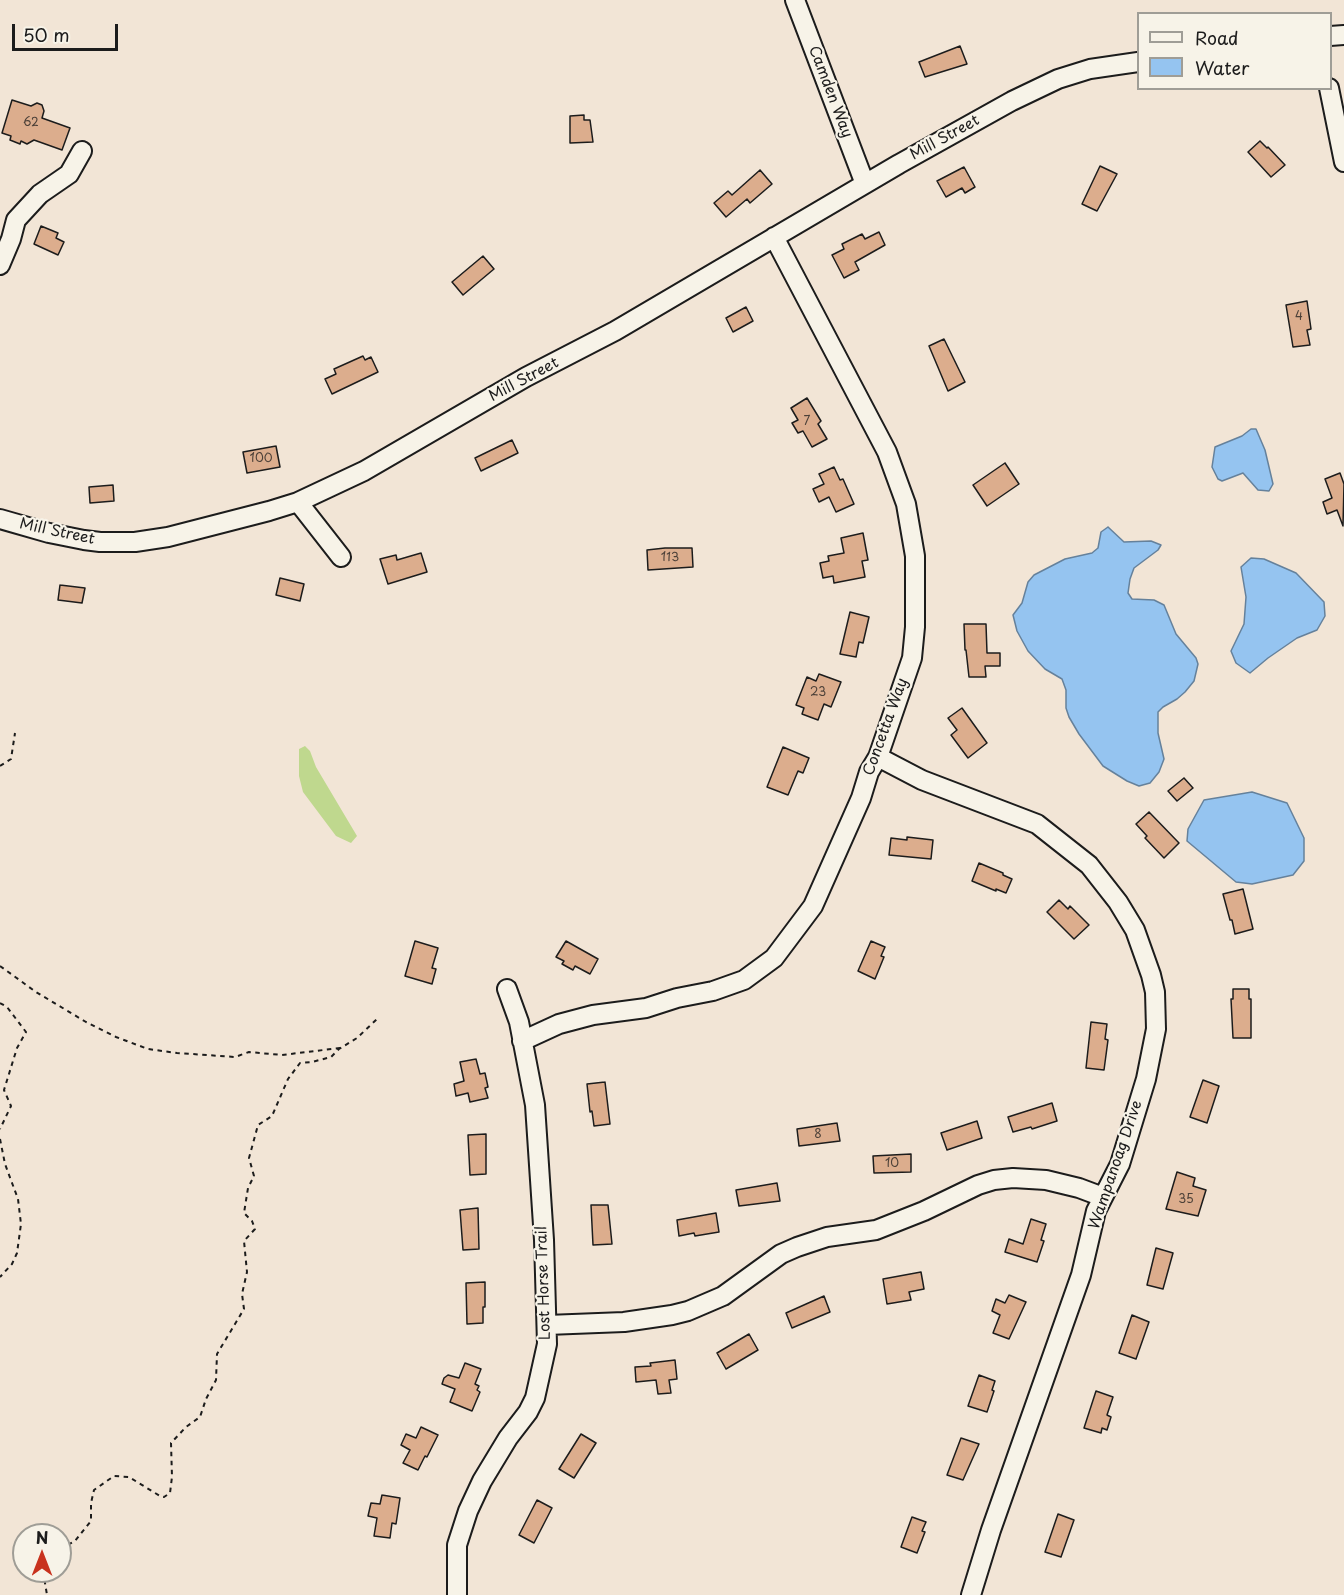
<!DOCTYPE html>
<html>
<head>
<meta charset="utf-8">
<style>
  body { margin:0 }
  #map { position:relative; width:1344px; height:1595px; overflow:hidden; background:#f2e5d6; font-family:"Playpen Sans",sans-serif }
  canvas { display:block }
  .legend { position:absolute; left:1137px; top:12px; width:195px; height:78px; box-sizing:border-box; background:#f7f3e8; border:2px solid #9f9d96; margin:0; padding:8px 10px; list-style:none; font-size:18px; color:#1c1c1c }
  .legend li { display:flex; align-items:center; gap:12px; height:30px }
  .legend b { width:30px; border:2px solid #9f9d96 }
  .north { position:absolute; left:12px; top:1523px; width:60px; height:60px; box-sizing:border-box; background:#f7f3e8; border:2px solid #9f9d96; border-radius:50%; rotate:0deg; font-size:16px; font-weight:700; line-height:24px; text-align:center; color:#1c1c1c }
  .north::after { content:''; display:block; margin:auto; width:21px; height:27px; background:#c8321e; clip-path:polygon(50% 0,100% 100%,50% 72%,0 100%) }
  .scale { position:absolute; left:12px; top:24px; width:106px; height:27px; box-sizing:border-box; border:3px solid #1c1c1c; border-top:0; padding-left:8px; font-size:18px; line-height:21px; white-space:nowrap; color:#1c1c1c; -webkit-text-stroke:4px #f7f3e8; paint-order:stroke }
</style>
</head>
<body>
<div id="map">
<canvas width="1344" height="1595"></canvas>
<ul class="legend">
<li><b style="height:8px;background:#f7f3e8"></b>Road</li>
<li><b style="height:16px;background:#95c4f0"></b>Water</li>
</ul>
<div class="north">N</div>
<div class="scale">50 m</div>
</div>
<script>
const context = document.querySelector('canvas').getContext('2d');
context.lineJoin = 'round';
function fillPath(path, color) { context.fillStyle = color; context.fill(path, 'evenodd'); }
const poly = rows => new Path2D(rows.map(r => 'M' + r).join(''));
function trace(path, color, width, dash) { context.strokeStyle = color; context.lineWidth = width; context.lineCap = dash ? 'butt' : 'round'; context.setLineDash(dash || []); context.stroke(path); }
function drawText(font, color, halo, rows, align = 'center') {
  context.font = font + ' "Playpen Sans",sans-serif'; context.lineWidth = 4.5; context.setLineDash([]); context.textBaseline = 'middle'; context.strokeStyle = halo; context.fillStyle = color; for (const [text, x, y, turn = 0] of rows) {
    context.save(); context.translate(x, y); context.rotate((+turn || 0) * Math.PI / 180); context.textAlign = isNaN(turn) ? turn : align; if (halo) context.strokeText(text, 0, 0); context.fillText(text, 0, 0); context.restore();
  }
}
const green = poly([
  [305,746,310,751,316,767,357,836,351,843,336,836,303,792,299,776,299,749]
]);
const water = poly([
  [1251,429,1256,429,1265,450,1273,484,1269,491,1258,490,1243,473,1222,481,1218,479,1212,467,1215,447,1242,436,1251,429],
  [1108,527,1124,542,1151,541,1161,545,1158,550,1134,568,1130,579,1128,593,1132,599,1154,600,1164,605,1176,634,1196,658,1198,664,1194,681,1185,692,1177,699,1163,707,1158,712,1158,733,1164,759,1159,772,1150,783,1139,786,1127,781,1103,766,1079,734,1069,717,1066,708,1066,690,1062,679,1045,669,1028,651,1017,631,1013,615,1022,603,1028,582,1034,575,1065,559,1092,553,1098,548,1101,532,1108,527],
  [1251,558,1264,559,1296,573,1324,602,1325,616,1317,630,1297,638,1268,658,1250,673,1236,663,1231,651,1244,624,1246,597,1241,567,1251,558],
  [1252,792,1287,803,1304,838,1304,861,1293,875,1252,884,1236,882,1187,841,1188,829,1204,800,1252,792]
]);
const building = poly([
  [960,46,967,64,925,77,919,62,960,46],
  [12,100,31,106,37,103,42,105,44,111,42,118,70,128,62,150,34,140,27,144,21,141,20,144,10,140,11,136,2,133,12,100],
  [584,115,584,120,590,120,593,142,570,143,570,116,584,115],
  [1260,141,1267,148,1268,147,1285,165,1271,177,1248,152,1260,141],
  [1100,166,1117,174,1097,211,1082,204,1100,166],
  [964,167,975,187,965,193,962,188,946,197,937,181,964,167],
  [760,170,772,184,750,203,747,199,726,217,714,203,728,191,732,195,760,170],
  [41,226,58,233,56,238,64,242,58,255,34,244,41,226],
  [879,232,885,245,855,262,859,270,844,278,832,255,844,249,842,244,862,234,865,239,879,232],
  [483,256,494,269,463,295,452,282,483,256],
  [1307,301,1311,329,1307,330,1310,345,1293,347,1286,305,1307,301],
  [746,307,753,321,733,332,726,318,746,307],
  [944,339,965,382,948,391,929,346,944,339],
  [363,356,365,360,371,357,378,372,332,394,325,379,336,374,334,369,363,356],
  [807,398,821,421,818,424,827,439,812,447,803,431,798,433,792,423,798,420,791,408,807,398],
  [512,440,518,453,481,471,475,458,512,440],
  [276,446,280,467,247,473,243,452,276,446],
  [1005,463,1019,484,987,506,973,485,1005,463],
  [834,467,840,480,843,479,854,504,836,512,829,497,819,502,813,489,824,484,819,474,834,467],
  [1340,473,1344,484,1343,526,1337,510,1327,514,1323,502,1332,498,1325,479,1340,473],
  [113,485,114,501,90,503,89,487,113,485],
  [863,533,868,560,862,561,865,577,834,583,833,576,823,578,820,563,829,561,828,556,844,553,841,538,863,533],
  [665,548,692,548,693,567,648,570,647,550,665,548],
  [421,553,427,572,388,584,380,559,396,555,397,560,421,553],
  [280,578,304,584,300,601,276,595,280,578],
  [60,585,85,588,82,603,58,600,60,585],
  [850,612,869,617,863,643,859,642,856,657,840,654,850,612],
  [964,624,986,624,987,653,1000,653,1000,666,985,666,986,677,969,677,966,650,965,650,964,624],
  [819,674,841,682,831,707,824,704,818,720,802,714,804,708,796,705,807,677,816,681,819,674],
  [962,708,987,743,968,758,951,735,957,730,948,718,962,708],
  [783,747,809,758,803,773,798,771,788,795,767,787,783,747],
  [1184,778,1193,788,1177,801,1168,791,1184,778],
  [1149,812,1179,843,1164,858,1145,838,1147,836,1136,824,1149,812],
  [907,837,933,840,931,859,889,855,891,838,907,840,907,837],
  [979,863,1003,873,1003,875,1012,879,1006,893,996,889,996,891,972,881,979,863],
  [1243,889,1253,929,1235,934,1232,920,1230,920,1223,894,1243,889],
  [1059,900,1068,909,1070,906,1089,925,1074,939,1047,912,1059,900],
  [415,941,438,948,432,968,436,969,432,984,405,976,415,941],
  [566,941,598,959,590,974,575,966,573,970,562,964,564,961,556,957,566,941],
  [871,941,885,947,881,956,884,957,875,979,858,971,871,941],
  [1233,989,1249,989,1249,999,1251,999,1251,1038,1233,1038,1231,999,1233,999,1233,989],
  [1091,1022,1107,1024,1105,1039,1108,1040,1104,1070,1086,1068,1091,1022],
  [476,1059,480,1074,485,1073,488,1087,485,1088,488,1098,470,1102,468,1093,456,1096,454,1084,464,1081,460,1062,476,1059],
  [1203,1080,1219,1086,1207,1123,1190,1117,1203,1080],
  [605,1082,610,1124,594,1126,592,1111,590,1112,587,1084,605,1082],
  [1052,1103,1057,1121,1032,1129,1031,1127,1013,1132,1008,1117,1052,1103],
  [977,1121,982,1138,947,1150,941,1133,977,1121],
  [837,1123,840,1141,799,1146,797,1129,837,1123],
  [486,1134,486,1174,470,1175,468,1135,486,1134],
  [911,1154,911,1172,874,1173,873,1156,911,1154],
  [1177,1172,1195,1178,1193,1186,1206,1190,1198,1216,1166,1209,1177,1172],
  [777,1183,780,1201,739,1206,736,1190,777,1183],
  [591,1205,608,1205,612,1244,593,1245,591,1205],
  [478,1208,479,1249,463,1250,460,1210,478,1208],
  [716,1213,719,1232,695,1236,694,1233,679,1236,677,1220,716,1213],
  [1031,1219,1046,1224,1041,1240,1044,1241,1037,1262,1005,1252,1009,1239,1023,1244,1031,1219],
  [1156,1248,1173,1253,1163,1289,1147,1285,1156,1248],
  [921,1272,924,1289,909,1292,911,1300,887,1304,883,1279,921,1272],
  [485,1282,485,1307,483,1307,483,1323,467,1324,466,1283,485,1282],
  [1009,1295,1026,1302,1009,1339,993,1333,1000,1315,992,1311,996,1299,1005,1303,1009,1295],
  [824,1296,830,1312,792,1328,786,1313,824,1296],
  [1132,1315,1149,1322,1136,1359,1119,1353,1132,1315],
  [749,1334,758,1350,726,1369,717,1353,749,1334],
  [675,1360,677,1379,669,1380,671,1393,658,1394,656,1380,636,1382,635,1367,651,1366,650,1363,675,1360],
  [465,1363,481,1369,475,1384,479,1386,477,1390,480,1392,472,1411,450,1402,455,1389,442,1384,444,1378,448,1375,459,1378,465,1363],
  [979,1375,995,1381,992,1390,994,1391,987,1412,968,1406,979,1375],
  [1096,1391,1113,1397,1107,1415,1111,1417,1107,1430,1102,1428,1101,1433,1084,1428,1096,1391],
  [421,1427,438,1435,427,1457,425,1456,418,1470,403,1463,410,1450,401,1445,406,1434,416,1438,421,1427],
  [581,1434,596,1443,574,1478,559,1469,581,1434],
  [961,1438,979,1444,963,1480,947,1475,961,1438],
  [382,1495,400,1498,396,1524,392,1523,390,1538,374,1536,377,1518,368,1516,371,1503,380,1504,382,1495],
  [537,1500,552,1508,534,1543,519,1535,537,1500],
  [1058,1514,1074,1520,1061,1557,1045,1552,1058,1514],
  [912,1517,926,1522,922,1531,925,1532,917,1553,901,1547,912,1517]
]);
const path = poly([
  [0,766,11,759,15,733],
  [0,966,36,992,86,1022,116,1037,148,1049,177,1053,235,1057,249,1052,282,1055,340,1048],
  [0,1003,7,1007,26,1032,17,1048,4,1090,11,1106,0,1129],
  [0,1139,5,1164,18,1199,21,1224,17,1253,12,1264,0,1277],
  [60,1549,75,1541,91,1521,91,1503,94,1490,114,1476,129,1477,160,1496,164,1497,170,1493,172,1477,171,1443,186,1427,200,1417,206,1399,216,1380,217,1354,244,1309,242,1294,247,1272,244,1241,255,1229,252,1221,244,1213,248,1188,254,1176,249,1158,258,1125,272,1116,288,1079,300,1063,312,1062,331,1057,339,1049,357,1038,377,1019],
  [43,1571,47,1595]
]);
const minor = poly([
  [795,0,865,184],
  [1330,36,1344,35],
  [1329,88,1344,162],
  [0,265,11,239,16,220,40,194,69,174,82,151],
  [298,502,341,557],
  [0,519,49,533,84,540,100,542,135,542,168,537,269,511,298,502,364,471,526,377,615,331,899,164,1012,101,1058,79,1090,69,1138,62],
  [878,757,922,780,1037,824,1089,865,1118,902,1135,930,1151,975,1155,992,1156,1029,1146,1079,1120,1164,1096,1211,1081,1275,991,1530,971,1595],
  [522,1041,559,1024,593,1015,646,1008,677,998,713,991,744,980,774,958,813,906,861,798,869,772,878,757,912,658,915,627,915,556,906,504,887,452,774,237],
  [547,1325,624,1322,672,1315,688,1311,723,1296,781,1254,797,1247,827,1237,876,1230,924,1211,978,1185,994,1180,1013,1178,1046,1180,1079,1188,1103,1197],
  [457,1595,457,1545,468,1511,482,1481,508,1438,528,1412,535,1398,547,1344,544,1240,535,1105,519,1022,507,989]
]);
const numberNames = [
  ["62",31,123],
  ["4",1299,317],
  ["7",807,422],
  ["100",261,459],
  ["113",670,558],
  ["23",818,693],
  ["8",818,1135],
  ["10",892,1164],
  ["35",1186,1200]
];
const streetNames = [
  ["Camden Way",830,92,69],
  ["Mill Street",945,138,-29],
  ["Mill Street",524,380,-28],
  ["Mill Street",57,532,12],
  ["Concetta Way",886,727,-70],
  ["Wampanoag Drive",1116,1165,-71],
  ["Lost Horse Trail",544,1283,-92]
];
fillPath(green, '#bfd88e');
fillPath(water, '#95c4f0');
trace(water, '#65819b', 1.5);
fillPath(building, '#dcad8d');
trace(building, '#1c1c1c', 1.5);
trace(minor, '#1c1c1c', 22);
trace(path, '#1c1c1c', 2, [4.5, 4.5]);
trace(minor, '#f7f3e8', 18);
drawText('12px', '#4c4038', null, numberNames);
drawText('15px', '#1c1c1c', '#f7f3e8', streetNames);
</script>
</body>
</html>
